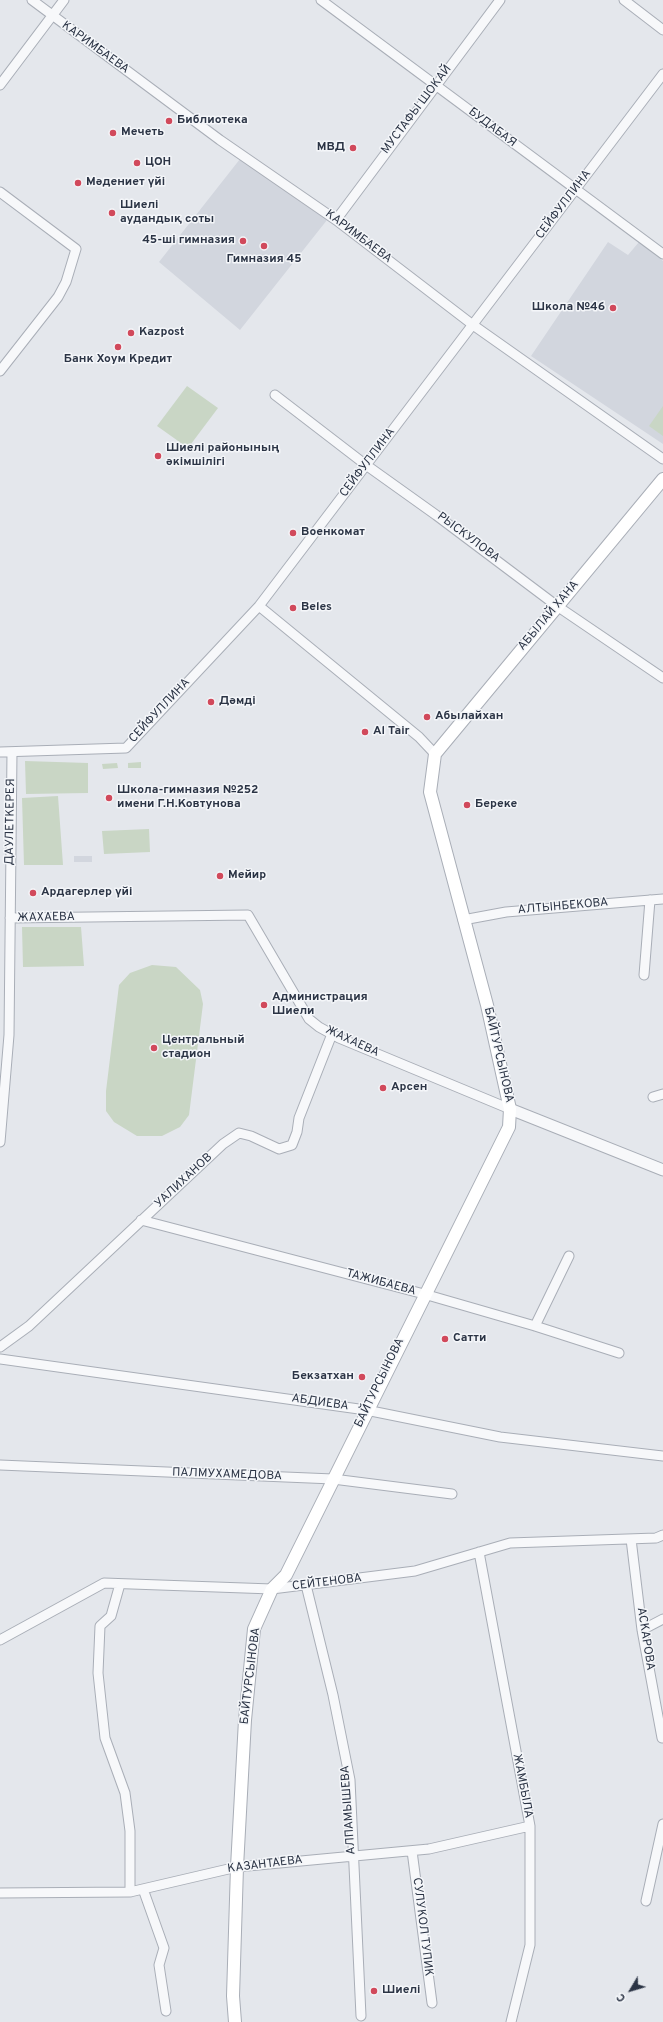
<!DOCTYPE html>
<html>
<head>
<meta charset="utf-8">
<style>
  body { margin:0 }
  #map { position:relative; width:663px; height:2022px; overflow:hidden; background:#e4e7ec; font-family:Overpass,sans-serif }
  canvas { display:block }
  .north { position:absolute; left:611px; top:1970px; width:40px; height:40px; -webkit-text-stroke:3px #f4f6f9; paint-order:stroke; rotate:232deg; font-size:11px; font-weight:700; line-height:16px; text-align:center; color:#2b3445 }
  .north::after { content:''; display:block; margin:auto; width:14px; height:18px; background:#2b3445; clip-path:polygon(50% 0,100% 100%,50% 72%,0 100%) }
</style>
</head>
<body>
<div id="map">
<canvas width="663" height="2022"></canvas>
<div class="north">С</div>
</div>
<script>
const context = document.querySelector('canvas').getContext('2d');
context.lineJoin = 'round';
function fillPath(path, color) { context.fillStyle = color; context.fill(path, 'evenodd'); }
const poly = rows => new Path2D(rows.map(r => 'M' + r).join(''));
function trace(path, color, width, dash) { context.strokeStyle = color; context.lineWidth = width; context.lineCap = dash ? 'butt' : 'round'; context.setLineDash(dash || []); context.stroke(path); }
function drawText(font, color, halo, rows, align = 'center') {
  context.font = font + ' Overpass,sans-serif'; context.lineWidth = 3; context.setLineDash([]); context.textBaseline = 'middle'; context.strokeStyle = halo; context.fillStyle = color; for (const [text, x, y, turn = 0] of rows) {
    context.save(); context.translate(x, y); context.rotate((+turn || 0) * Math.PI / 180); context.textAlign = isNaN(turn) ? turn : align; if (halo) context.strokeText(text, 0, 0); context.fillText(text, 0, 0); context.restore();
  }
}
const built = poly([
  [240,159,327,220,240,330,159,262],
  [608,242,628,255,639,242,663,261,663,444,531,356],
  [74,856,92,856,92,862,74,862]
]);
const green = poly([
  [187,386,218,408,188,448,157,426],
  [663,406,663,436,649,426],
  [25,761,88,763,88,793,26,794],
  [141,762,141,768,128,768,128,763],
  [117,763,118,768,103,769,102,764],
  [58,796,63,865,24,865,22,798],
  [149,829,150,852,104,854,102,831],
  [22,927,81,927,84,966,23,967],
  [152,965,176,967,200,990,203,1004,189,1115,180,1127,162,1136,137,1136,114,1122,106,1111,106,1091,119,985,130,973]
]);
const minor = poly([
  [32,0,220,140,336,220,473,325,663,459],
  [321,0,663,254],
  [624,0,663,30],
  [0,85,64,0],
  [0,192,76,249,66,282,58,297,0,371],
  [336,220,500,0],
  [275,395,366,465,436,515,557,606,663,678],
  [259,606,419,737,435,754],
  [0,752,126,748,259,606,663,74],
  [10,918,248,915,309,1019,319,1027,339,1038,510,1109],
  [463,920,506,912,663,899],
  [644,975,650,900],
  [653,1097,663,1094],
  [0,1142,9,1035,12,752],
  [141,1220,424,1294,535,1326,619,1353],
  [535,1326,569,1256],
  [0,1347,29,1326,223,1144,239,1133,251,1136,279,1149,292,1145,297,1132,299,1118,332,1034],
  [0,1359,366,1410,500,1437,663,1456],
  [0,1465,333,1479,452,1494],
  [631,1539,642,1630,662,1738],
  [479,1552,530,1826,530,1945,511,2022],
  [120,1584,111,1616,100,1626,98,1673,105,1738,125,1793,130,1831,130,1892],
  [306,1585,333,1695,350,1780,361,2016],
  [642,1630,663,1619],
  [0,1640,104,1583,272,1589,415,1571,510,1543,656,1538,663,1535],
  [412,1851,432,2003],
  [143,1889,164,1948,159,1965,166,2011],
  [0,1893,130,1892,237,1867,429,1849,530,1826],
  [646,1901,663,1824]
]);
const tertiary = poly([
  [510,1109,663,1170]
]);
const secondary = poly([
  [235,2022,233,1996,237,1867,245,1720,254,1629,272,1589,286,1575,509,1127,510,1109,487,1005,430,792,435,754,663,479]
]);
const markers = [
  [169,121,4,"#d1495b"],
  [113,133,4,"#d1495b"],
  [353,148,4,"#d1495b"],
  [137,163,4,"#d1495b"],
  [78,183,4,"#d1495b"],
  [112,213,4,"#d1495b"],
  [243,241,4,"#d1495b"],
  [264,246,4,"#d1495b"],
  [613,308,4,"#d1495b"],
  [131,333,4,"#d1495b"],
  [118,347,4,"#d1495b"],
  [158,456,4,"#d1495b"],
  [293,533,4,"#d1495b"],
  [293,608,4,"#d1495b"],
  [211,702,4,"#d1495b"],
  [427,717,4,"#d1495b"],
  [365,732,4,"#d1495b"],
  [109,798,4,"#d1495b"],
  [467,805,4,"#d1495b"],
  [220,876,4,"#d1495b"],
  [33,893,4,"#d1495b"],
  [264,1005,4,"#d1495b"],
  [154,1048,4,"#d1495b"],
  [383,1088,4,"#d1495b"],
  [445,1339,4,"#d1495b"],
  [362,1377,4,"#d1495b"],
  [374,1991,4,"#d1495b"]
];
const streetNames = [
  ["КАРИМБАЕВА",95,48,36],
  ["МУСТАФЫ ШОКАЙ",417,110,-53],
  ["БУДАБАЯ",492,128,37],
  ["СЕЙФУЛЛИНА",564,205,-53],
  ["КАРИМБАЕВА",358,237,37],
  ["СЕЙФУЛЛИНА",368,463,-53],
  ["РЫСКУЛОВА",468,538,37],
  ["АБЫЛАЙ ХАНА",549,616,-50],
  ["СЕЙФУЛЛИНА",160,711,-47],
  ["ДАУЛЕТКЕРЕЯ",11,822,-89],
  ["АЛТЫНБЕКОВА",563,907,-5],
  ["ЖАХАЕВА",46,918,-1],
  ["ЖАХАЕВА",352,1042,25],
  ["БАЙТУРСЫНОВА",498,1055,77],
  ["УАЛИХАНОВ",184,1181,-43],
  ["ТАЖИБАЕВА",381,1283,15],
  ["БАЙТУРСЫНОВА",380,1383,-64],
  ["АБДИЕВА",320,1403,8],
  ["ПАЛМУХАМЕДОВА",227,1475,2],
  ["СЕЙТЕНОВА",327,1583,-7],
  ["АСКАРОВА",645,1639,81],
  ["БАЙТУРСЫНОВА",251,1676,-83],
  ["ЖАМБЫЛА",522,1786,79],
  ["АЛПАМЫШЕВА",349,1810,-94],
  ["КАЗАНТАЕВА",265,1865,-7],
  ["СУЛУКОЛ ТУПИК",422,1927,83]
];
const poiNames = [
  ["Библиотека",177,121],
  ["Мечеть",121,133],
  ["МВД",345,148,"right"],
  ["ЦОН",145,163],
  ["Мәдениет үйі",86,183],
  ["Шиелі",120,206],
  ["аудандық соты",120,220],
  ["45-ші гимназия",235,241,"right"],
  ["Гимназия 45",264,260,"center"],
  ["Школа №46",605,308,"right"],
  ["Kazpost",139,333],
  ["Банк Хоум Кредит",118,360,"center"],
  ["Шиелі районының",166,449],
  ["әкімшілігі",166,463],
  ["Военкомат",301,533],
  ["Beles",301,608],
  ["Дәмді",219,702],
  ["Абылайхан",435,717],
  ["Al Tair",373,732],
  ["Школа-гимназия №252",117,791],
  ["имени Г.Н.Ковтунова",117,805],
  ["Береке",475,805],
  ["Мейир",228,876],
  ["Ардагерлер үйі",41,893],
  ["Администрация",272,998],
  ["Шиели",272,1012],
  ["Центральный",162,1041],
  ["стадион",162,1055],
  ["Арсен",391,1088],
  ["Сатти",453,1339],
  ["Бекзатхан",354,1377,"right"],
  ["Шиелі",382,1991]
];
fillPath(built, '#d2d6de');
fillPath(green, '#c9d6c5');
trace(minor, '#a9aeb7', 11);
trace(tertiary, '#a9aeb7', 13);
trace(secondary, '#a9aeb7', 14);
trace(minor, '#f7f8fa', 9);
trace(tertiary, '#f7f8fa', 11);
trace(secondary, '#fff', 12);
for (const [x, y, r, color] of markers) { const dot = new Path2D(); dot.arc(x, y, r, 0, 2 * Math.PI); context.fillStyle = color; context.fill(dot); trace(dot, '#f4f6f9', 1.5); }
drawText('12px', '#2b3445', '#f4f6f9', streetNames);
drawText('bold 12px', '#2b3445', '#f4f6f9', poiNames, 'left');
</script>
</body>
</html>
